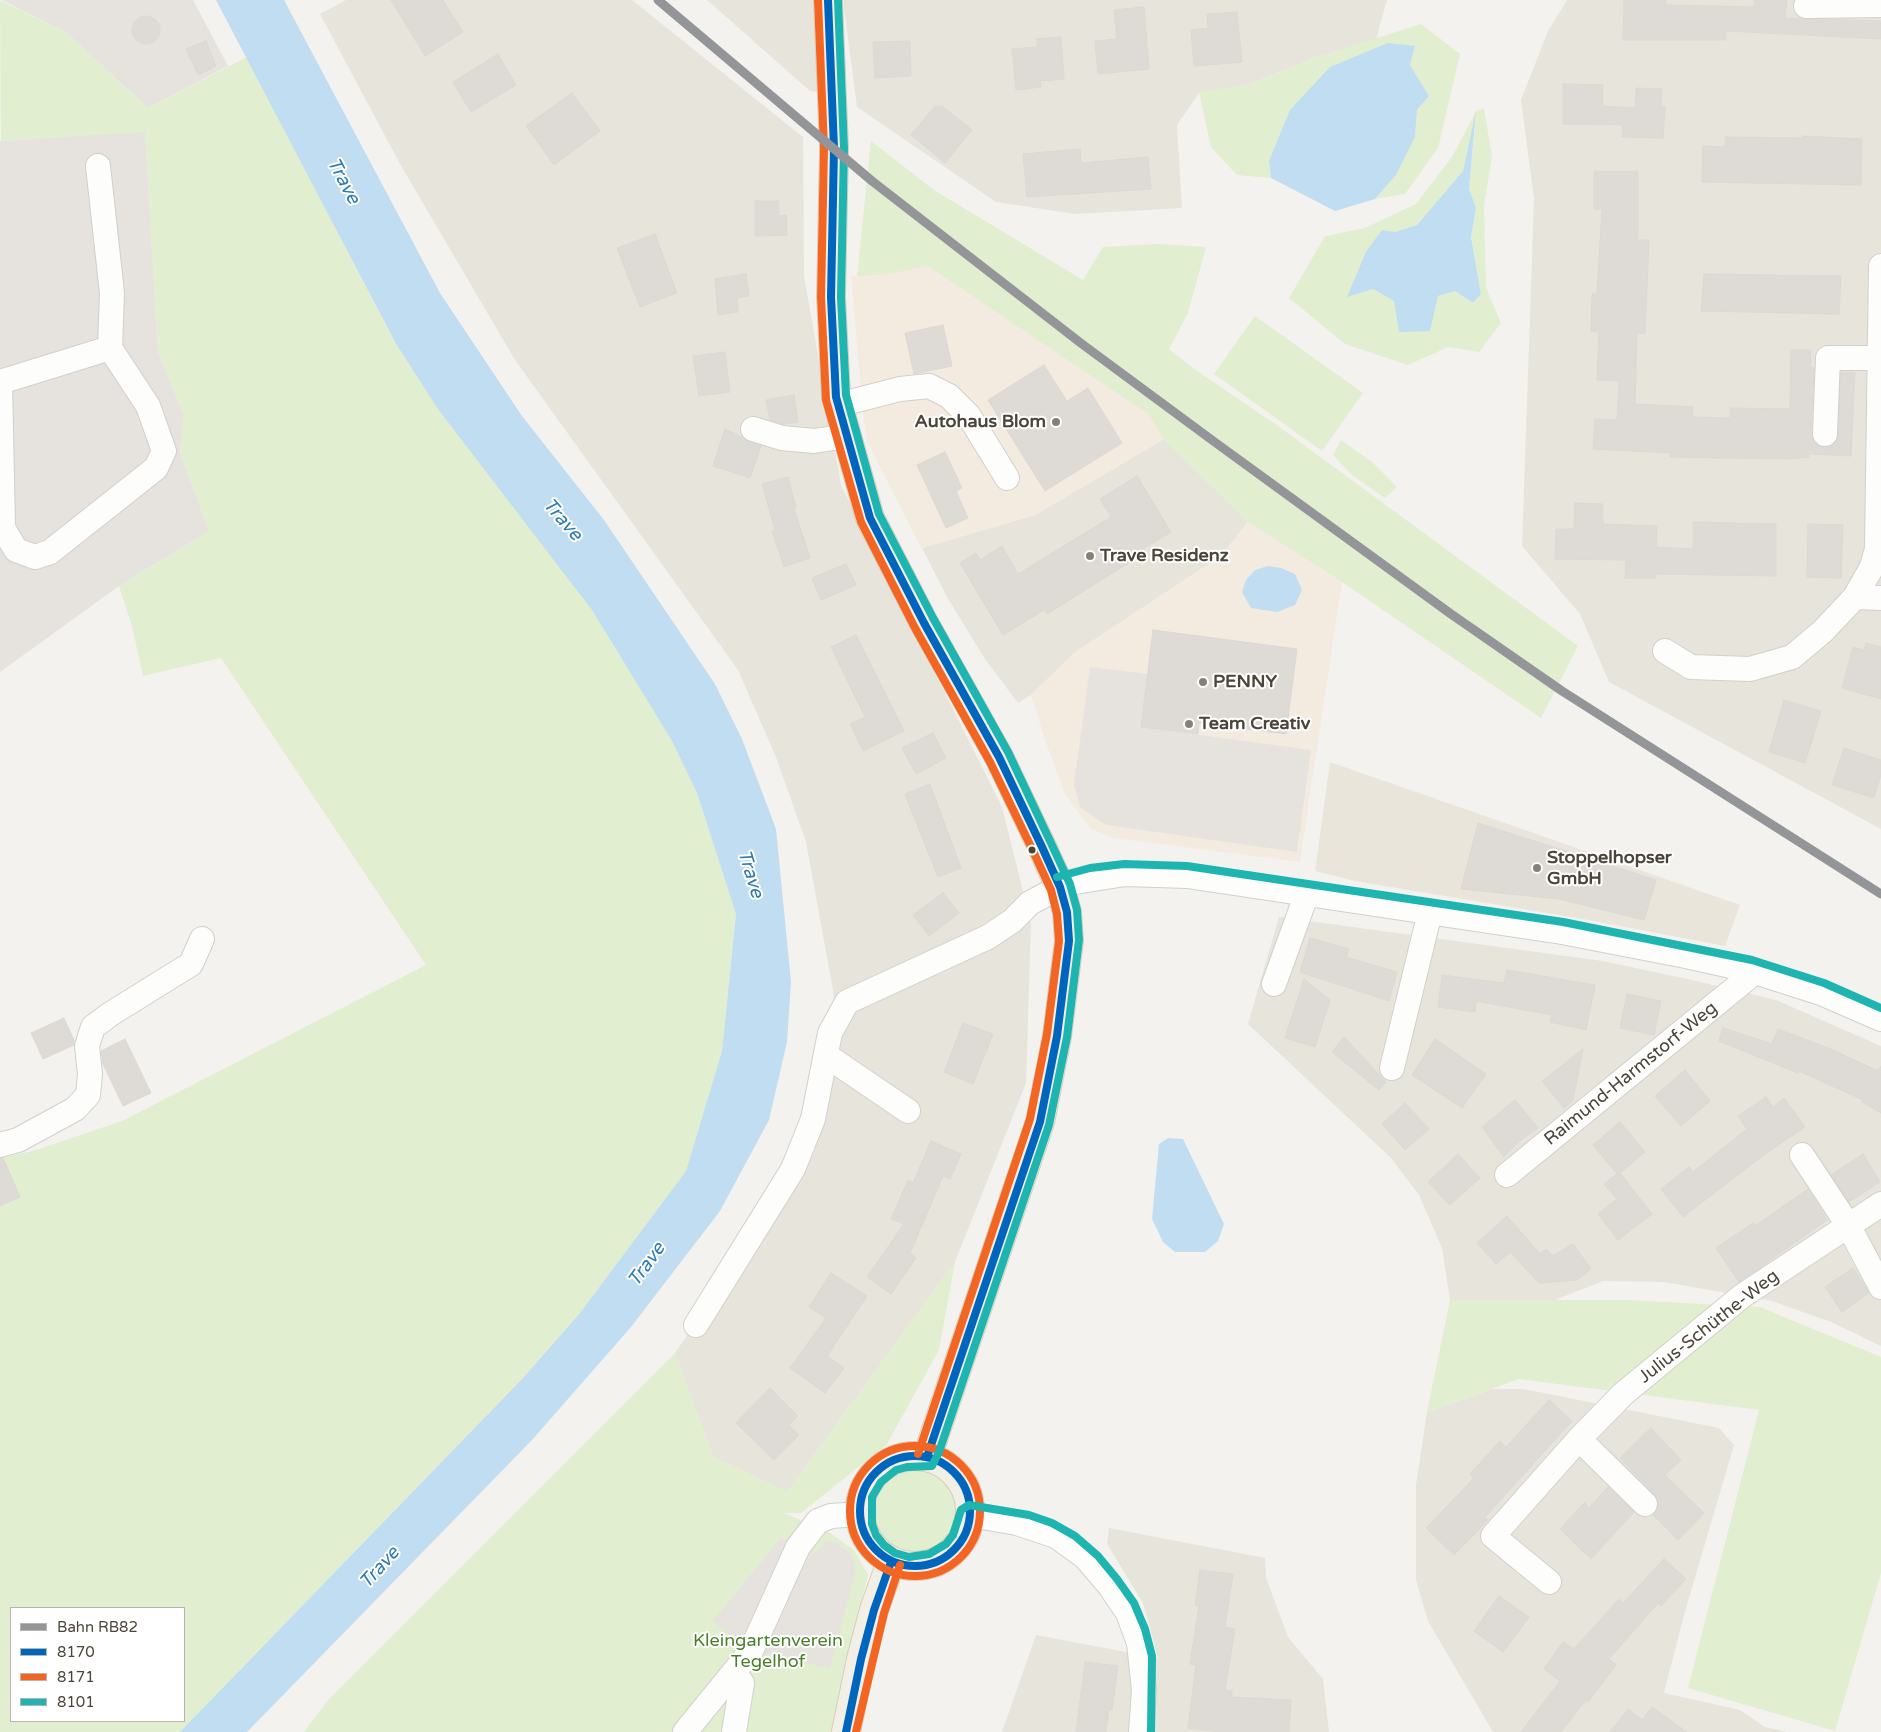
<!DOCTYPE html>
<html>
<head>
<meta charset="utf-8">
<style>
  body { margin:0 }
  #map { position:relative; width:1881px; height:1732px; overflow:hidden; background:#f4f2ee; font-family:"Varela Round",sans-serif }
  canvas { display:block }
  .legend { position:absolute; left:10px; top:1607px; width:175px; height:115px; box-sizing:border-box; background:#fff; border:1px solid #b7b4b0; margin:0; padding:6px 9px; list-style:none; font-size:15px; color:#4b4439 }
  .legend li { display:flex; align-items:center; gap:10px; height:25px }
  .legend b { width:25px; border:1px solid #b7b4b0 }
</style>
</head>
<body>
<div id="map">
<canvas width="1881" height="1732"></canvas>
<ul class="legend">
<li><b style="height:6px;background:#939598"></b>Bahn RB82</li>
<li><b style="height:6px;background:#0065bd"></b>8170</li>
<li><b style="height:6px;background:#f26522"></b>8171</li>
<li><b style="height:6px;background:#1eb4b0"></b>8101</li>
</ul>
</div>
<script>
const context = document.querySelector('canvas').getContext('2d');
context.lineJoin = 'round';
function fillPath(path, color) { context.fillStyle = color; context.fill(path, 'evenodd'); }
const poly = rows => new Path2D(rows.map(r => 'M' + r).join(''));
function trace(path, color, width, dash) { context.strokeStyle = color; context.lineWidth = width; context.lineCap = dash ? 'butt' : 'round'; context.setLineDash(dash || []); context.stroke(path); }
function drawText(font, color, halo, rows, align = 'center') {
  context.font = font + ' "Varela Round",sans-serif'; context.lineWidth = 4; context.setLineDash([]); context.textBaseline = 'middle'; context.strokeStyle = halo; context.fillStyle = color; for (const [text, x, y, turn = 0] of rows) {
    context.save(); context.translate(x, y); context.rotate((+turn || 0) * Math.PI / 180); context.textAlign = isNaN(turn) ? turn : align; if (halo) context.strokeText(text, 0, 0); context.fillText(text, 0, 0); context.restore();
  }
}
const residential = poly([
  [346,0,632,0,803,137,804,276,841,485,1002,807,1031,923,1026,1083,955,1262,787,1492,713,1457,675,1353,811,1154,836,1052,833,990,806,842,776,757,738,670,515,360,400,164,320,14],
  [707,0,819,0,823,93,810,91],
  [843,0,1387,0,1376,39,1314,58,1250,84,1199,93,1177,125,1182,208,1075,214,996,202,857,107],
  [1567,0,1881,0,1881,829,1609,682,1580,614,1522,546,1534,199,1521,100,1548,31],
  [1164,439,1248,522,1221,556,1074,653,1031,695,1018,703,985,659,947,597,922,548,1035,515],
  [1279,917,1603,961,1692,980,1776,1000,1881,1046,1881,1346,1831,1322,1772,1301,1664,1282,1603,1281,1555,1300,1470,1309,1450,1300,1442,1248,1419,1195,1391,1158,1248,1024],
  [1492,1389,1524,1389,1719,1428,1734,1445,1684,1615,1664,1693,1740,1710,1765,1727,1787,1732,1493,1732,1428,1621,1416,1580,1416,1485,1427,1412],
  [1109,1528,1265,1558,1266,1578,1288,1637,1323,1679,1329,1732,1002,1732,1036,1635,1158,1658,1143,1603,1107,1544]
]);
const commercial = poly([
  [928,265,1148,414,1164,439,1035,515,921,548,867,441,862,404,851,276,883,275],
  [1248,522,1342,582,1300,862,1114,838,1091,829,1065,794,1046,743,1031,695,1074,653,1221,556]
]);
const industrial = poly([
  [2,0,193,0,228,66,148,108,67,33],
  [145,131,158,352,184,415,180,452,209,531,119,586,0,672,0,141]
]);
const education = poly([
  [1330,762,1740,905,1725,946,1583,919,1355,881,1315,871]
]);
const green = poly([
  [0,0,67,33,148,108,247,57,393,339,592,610,672,741,697,793,736,914,722,1051,686,1171,580,1313,523,1378,180,1732,0,1732,0,1158,33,1151,122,1121,426,965,221,658,143,676,132,626,119,586,209,531,180,452,184,415,158,352,145,132,1,141],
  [11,1608,184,1608,184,1721,11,1721],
  [1421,24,1460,54,1438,148,1405,194,1375,199,1396,175,1415,137,1417,110,1429,96,1410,65,1415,46,1269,161,1271,178,1237,175,1211,147,1199,92,1250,84,1314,58],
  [1484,108,1492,157,1484,205,1486,288,1501,323,1479,352,1448,347,1408,365,1345,344,1289,298,1325,236,1365,228,1416,204,1452,157,1476,111],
  [1476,115,1469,189,1476,208,1471,236,1481,294,1473,303,1455,291,1438,296,1430,331,1399,331,1394,301,1373,289,1348,296,1395,232,1417,225,1463,171],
  [871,141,934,190,1083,280,1103,247,1159,244,1206,247,1188,313,1169,349,1193,368,1278,426,1578,646,1541,718,1342,582,1248,522,1164,439,1148,414,928,266,883,275,857,276],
  [1255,316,1363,393,1322,451,1214,374],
  [1341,440,1372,462,1397,487,1385,498,1352,475,1333,455],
  [955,1262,939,1350,887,1444,801,1513,784,1513,830,1533,854,1550,868,1575,848,1656,836,1732,304,1732,329,1699,675,1353,713,1457,787,1492],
  [1450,1300,1629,1300,1760,1307,1881,1357,1881,1573,1835,1731,1688,1688,1759,1410,1519,1379,1427,1412],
  '871 1513a43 43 0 1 1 86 0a43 43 0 1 1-86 0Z'
]);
const parking = poly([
  [1090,667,1148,674,1141,727,1311,750,1297,852,1106,825,1080,807,1074,785],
  [781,1538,813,1554,828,1541,836,1543,849,1552,854,1561,856,1570,830,1668,751,1651,713,1621]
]);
const water = poly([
  [216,0,284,0,440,293,522,416,604,520,715,684,742,739,776,829,791,982,787,1042,769,1120,720,1211,631,1327,532,1440,247,1732,180,1732,523,1378,580,1313,686,1171,722,1051,736,914,697,793,672,741,592,610,438,409,395,342],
  [1388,43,1415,46,1410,65,1429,96,1417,110,1415,137,1396,175,1375,199,1335,211,1271,178,1269,161,1290,110,1330,67],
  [1476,111,1469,189,1476,208,1471,237,1481,294,1473,303,1455,291,1438,296,1430,331,1399,332,1394,301,1373,289,1347,297,1366,252,1382,230,1395,232,1417,225,1463,171],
  [1268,566,1281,568,1295,574,1302,590,1295,605,1277,612,1251,608,1242,592,1246,580,1255,570],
  [1168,1138,1183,1139,1224,1224,1218,1241,1205,1252,1175,1252,1163,1242,1152,1219,1159,1144]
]);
const building = poly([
  [391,0,443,0,463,32,425,56,391,0],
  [1624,0,1666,0,1666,5,1754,7,1754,0,1787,0,1785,18,1881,21,1881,39,1726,31,1726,40,1623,40,1624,0],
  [1144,7,1149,69,1098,74,1095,41,1117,39,1114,10,1144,7],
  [1237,12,1242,62,1194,66,1191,30,1208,28,1207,14,1237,12],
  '132 30a14 14 0 1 1 28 0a14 14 0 1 1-28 0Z',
  [1061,37,1064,79,1040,81,1041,87,1016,90,1012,49,1037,47,1037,39,1061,37],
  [206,41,216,66,198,75,186,49,206,41],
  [910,41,911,76,875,78,873,42,910,41],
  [498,54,516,85,471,112,453,82,498,54],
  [1563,84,1603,85,1602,106,1635,108,1636,88,1662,89,1661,106,1665,106,1663,138,1622,137,1623,125,1563,124,1563,84],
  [572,93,600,131,554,165,526,126,572,93],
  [935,106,942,106,972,130,945,163,911,135,935,106],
  [1803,136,1862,139,1861,185,1702,182,1703,146,1725,147,1725,137,1803,138,1803,136],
  [1080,149,1081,163,1148,157,1151,189,1027,197,1023,154,1080,149],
  [1594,171,1638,171,1638,240,1649,240,1645,334,1637,333,1635,404,1693,407,1692,417,1730,418,1730,408,1790,409,1791,350,1811,350,1810,367,1814,368,1811,434,1813,441,1818,446,1831,446,1837,441,1841,372,1855,372,1851,456,1809,454,1809,457,1790,459,1670,457,1671,453,1593,449,1595,419,1617,420,1619,381,1597,380,1599,332,1591,331,1592,294,1597,294,1602,209,1594,209,1594,171],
  [755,201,779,201,779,216,786,215,787,235,755,236,755,201],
  [655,234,677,293,640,307,617,248,655,234],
  [746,274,749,296,737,298,738,312,718,315,715,279,746,274],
  [1704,274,1841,276,1839,314,1701,311,1704,274],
  [943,325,952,366,914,374,905,333,943,325],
  [725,352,730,392,699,396,693,356,725,352],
  [1044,365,1067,401,1088,388,1122,443,1045,491,988,400,1044,365],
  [794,395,798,422,784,424,770,420,766,400,794,395],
  [725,429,761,446,750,478,713,466,725,429],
  [945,452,962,488,956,491,968,518,946,528,917,465,945,452],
  [1137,476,1171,532,1128,558,1130,562,1047,614,1044,610,1003,635,960,563,976,553,980,560,1002,546,1018,574,1111,517,1100,499,1137,476],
  [788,477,796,508,794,509,810,558,784,567,772,531,775,530,762,484,788,477],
  [1575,503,1603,504,1603,524,1657,526,1656,547,1693,549,1693,522,1776,524,1776,576,1656,574,1655,578,1625,578,1626,560,1555,559,1556,529,1574,529,1575,503],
  [1808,524,1843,525,1841,578,1807,577,1808,524],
  [846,564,856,585,821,600,812,578,846,564],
  [1153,630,1297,649,1286,734,1199,723,1198,734,1141,727,1153,630],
  [856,635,904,731,863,751,850,724,865,717,831,647,856,635],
  [1866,643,1881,647,1881,699,1842,688,1853,647,1864,650,1866,643],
  [1784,700,1821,711,1805,763,1769,752,1784,700],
  [933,733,946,758,916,774,902,748,933,733],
  [1844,748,1881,760,1881,775,1874,798,1832,785,1844,748],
  [930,784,961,868,938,877,905,794,930,784],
  [1478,823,1656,880,1644,920,1559,899,1461,889,1478,823],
  [943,893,959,913,929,936,913,915,943,893],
  [1310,938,1349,949,1346,957,1397,972,1389,1001,1300,972,1310,938],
  [1507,970,1595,985,1586,1030,1550,1022,1552,1015,1476,1001,1475,1012,1438,1007,1442,975,1504,983,1507,970],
  [1304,979,1330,1000,1315,1047,1285,1038,1304,979],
  [1627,994,1661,1001,1654,1035,1620,1028,1627,994],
  [64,1018,74,1040,74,1045,43,1059,31,1033,64,1018],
  [963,1023,993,1034,973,1084,944,1072,963,1023],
  [1723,1028,1772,1044,1778,1029,1833,1050,1878,1071,1881,1066,1881,1113,1862,1102,1863,1100,1799,1071,1798,1073,1719,1041,1723,1028],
  [1344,1037,1386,1082,1379,1090,1332,1052,1344,1037],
  [125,1039,151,1093,123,1106,103,1064,101,1051,125,1039],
  [1435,1039,1486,1074,1462,1108,1412,1075,1435,1039],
  [1583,1049,1573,1100,1564,1108,1542,1081,1583,1049],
  [1685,1070,1710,1101,1681,1126,1655,1096,1685,1070],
  [1766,1097,1773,1107,1784,1098,1805,1127,1765,1154,1683,1217,1661,1189,1689,1167,1693,1172,1747,1129,1738,1116,1766,1097],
  [1515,1100,1538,1128,1520,1141,1504,1157,1482,1127,1515,1100],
  [1405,1103,1429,1129,1405,1150,1382,1124,1405,1103],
  [1620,1122,1645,1152,1620,1173,1652,1214,1618,1240,1598,1214,1617,1199,1604,1184,1617,1174,1593,1145,1620,1122],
  [931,1141,961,1154,950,1179,943,1176,910,1253,916,1258,891,1294,867,1277,904,1224,891,1219,908,1180,913,1183,931,1141],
  [1458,1154,1480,1178,1450,1205,1428,1182,1458,1154],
  [1863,1154,1880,1182,1849,1202,1831,1175,1863,1154],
  [0,1158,3,1158,20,1197,0,1206,0,1158],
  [1808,1189,1827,1220,1739,1282,1716,1248,1753,1223,1755,1226,1808,1189],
  [1507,1216,1540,1254,1546,1249,1552,1256,1573,1244,1591,1269,1577,1280,1539,1283,1510,1252,1496,1264,1477,1243,1507,1216],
  [1853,1268,1869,1293,1842,1312,1825,1287,1853,1268],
  [831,1273,867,1296,827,1356,844,1368,825,1393,790,1368,826,1318,809,1307,831,1273],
  [770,1388,798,1416,789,1425,799,1435,774,1460,736,1423,770,1388],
  [1549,1400,1572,1421,1485,1517,1488,1520,1454,1555,1426,1528,1474,1478,1470,1474,1500,1441,1506,1447,1549,1400],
  [1651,1428,1681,1460,1665,1475,1704,1513,1678,1540,1653,1515,1658,1507,1655,1495,1620,1458,1651,1428],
  [1608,1487,1634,1512,1591,1559,1560,1529,1585,1502,1588,1509,1608,1487],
  [1664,1559,1686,1579,1661,1606,1658,1603,1609,1659,1616,1665,1588,1702,1586,1700,1561,1732,1521,1732,1560,1681,1544,1669,1563,1642,1574,1649,1619,1599,1623,1603,1664,1559],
  [1200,1570,1233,1574,1225,1627,1235,1629,1225,1690,1232,1691,1232,1697,1291,1700,1289,1732,1220,1732,1188,1728,1196,1665,1190,1664,1199,1606,1195,1605,1200,1570],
  [1499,1596,1529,1617,1503,1652,1474,1631,1499,1596],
  [1085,1662,1118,1666,1112,1710,1109,1710,1106,1732,1076,1732,1085,1662],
  [1652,1707,1687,1732,1610,1732,1628,1709,1642,1720,1652,1707]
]);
const minor = poly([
  [1806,6,1881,5],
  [0,382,3,528,16,550,35,557,50,552,156,468,164,451,148,406,110,348,112,293,98,166],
  [0,382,110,348],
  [838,405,900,389,929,386,949,396,969,416,1007,478],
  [753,429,782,438,814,441,847,436],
  [1825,434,1828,358,1880,358],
  [1855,597,1881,598],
  [1665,651,1691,667,1750,669,1792,657,1823,631,1855,597,1872,567,1877,549,1881,266],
  [1274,984,1307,893],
  [827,1056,908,1111],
  [1392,1068,1430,912],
  [0,1145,18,1140,75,1109,88,1095,90,1074,87,1046,93,1027,112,1013,191,964,202,939],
  [1802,1155,1848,1225,1881,1287],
  [1507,1175,1755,972],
  [696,1325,793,1169,813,1119,830,1033,847,1002,988,937,1012,921,1030,903,1060,887,1075,882,1125,874,1187,876,1562,932,1686,956,1749,970,1821,993,1881,1019],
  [1579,1439,1645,1504],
  [970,1515,1017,1523,1056,1536,1085,1557,1109,1585,1128,1613,1139,1643,1144,1690,1141,1732],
  [1549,1582,1493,1536,1579,1439,1623,1394,1742,1296,1881,1204],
  [734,1673,742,1683,734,1732],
  [685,1732,751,1651,798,1547,818,1521,831,1516,860,1514]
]);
const major = poly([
  [828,0,834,148,831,297,836,397,870,518,924,623,999,757,1042,847,1060,887,1067,912,1069,941,1057,1036,1040,1122,927,1457],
  '860 1511a55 55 0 1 1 110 0a55 55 0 1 1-110 0Z',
  [846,1732,861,1659,874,1610,891,1562]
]);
const bus1 = poly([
  [828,0,834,148,831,297,836,397,870,518,924,623,999,757,1042,847,1060,887,1067,912,1069,941,1057,1036,1040,1122,927,1457],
  '860 1511a55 55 0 1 1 110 0a55 55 0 1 1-110 0Z',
  [846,1732,861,1659,874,1610,891,1562]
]);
const bus2 = poly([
  [818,0,824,148,821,297,826,400,861,522,915,628,990,762,1033,851,1051,890,1057,914,1059,941,1047,1034,1030,1119,918,1454],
  '850 1511a65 65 0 1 1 130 0a65 65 0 1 1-130 0Z',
  [856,1732,884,1613,900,1565]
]);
const bus3 = poly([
  [838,0,844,148,841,297,846,395,879,514,933,618,1008,752,1051,843,1070,884,1077,910,1079,940,1067,1037,1049,1125,939,1452,932,1466,907,1467,896,1470,881,1482,872,1497,872,1524,876,1535,884,1545,895,1553,909,1557,929,1554,946,1544,953,1535,961,1510,969,1505,1029,1515,1052,1523,1075,1536,1098,1556,1117,1579,1134,1603,1145,1629,1152,1656,1151,1732],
  [1057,877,1090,868,1124,864,1187,866,1563,922,1752,960,1824,983,1881,1008]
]);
const rail1 = poly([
  [658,0,872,181,1082,344,1216,443,1451,614,1562,691,1881,894]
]);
const markers = [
  [1056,422,5,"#868178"],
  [1090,556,5,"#868178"],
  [1203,682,5,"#868178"],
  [1189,724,5,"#868178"],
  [1032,850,4.5,"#4b4439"],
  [1537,868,5,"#868178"]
];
const poiNames = [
  ["Autohaus Blom",1046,422,"right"],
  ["Trave Residenz",1100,556],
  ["PENNY",1213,682],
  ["Team Creativ",1199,724],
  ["Stoppelhopser",1547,858],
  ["GmbH",1547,879]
];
const streetNames = [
  ["Raimund-Harmstorf-Weg",1631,1074,-39],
  ["Julius-Schüthe-Weg",1709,1327,-38]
];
const parkNames = [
  ["Kleingartenverein",768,1641],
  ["Tegelhof",768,1662]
];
const waterNames = [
  ["Trave",343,181,62],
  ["Trave",562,520,49],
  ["Trave",750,874,73],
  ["Trave",647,1265,-54],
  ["Trave",380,1568,-48]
];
fillPath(residential, '#e7e4dc');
fillPath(commercial, '#f3ebdf');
fillPath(industrial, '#e6e2de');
fillPath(education, '#eae5da');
fillPath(green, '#e1eecf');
fillPath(parking, '#e6e3df');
fillPath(water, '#c0ddf1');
fillPath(building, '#dedbd6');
trace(building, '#dcd9d4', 1);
trace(minor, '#d2d0cb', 26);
trace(major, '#d6cebb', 30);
trace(minor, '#fdfdfc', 24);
trace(major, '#f2efe6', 28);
trace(bus1, '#0065bd', 8);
trace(bus2, '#f26522', 8);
trace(bus3, '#1eb4b0', 8);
trace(rail1, '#939598', 9);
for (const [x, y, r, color] of markers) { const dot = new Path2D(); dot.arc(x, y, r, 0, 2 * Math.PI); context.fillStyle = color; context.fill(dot); trace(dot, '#fff', 2); }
drawText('bold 18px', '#4b4439', '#fff', poiNames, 'left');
drawText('18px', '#4b4439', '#fff', streetNames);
drawText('18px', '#4a7f2a', '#fff', parkNames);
drawText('italic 19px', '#2e7ab2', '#fff', waterNames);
</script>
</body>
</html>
